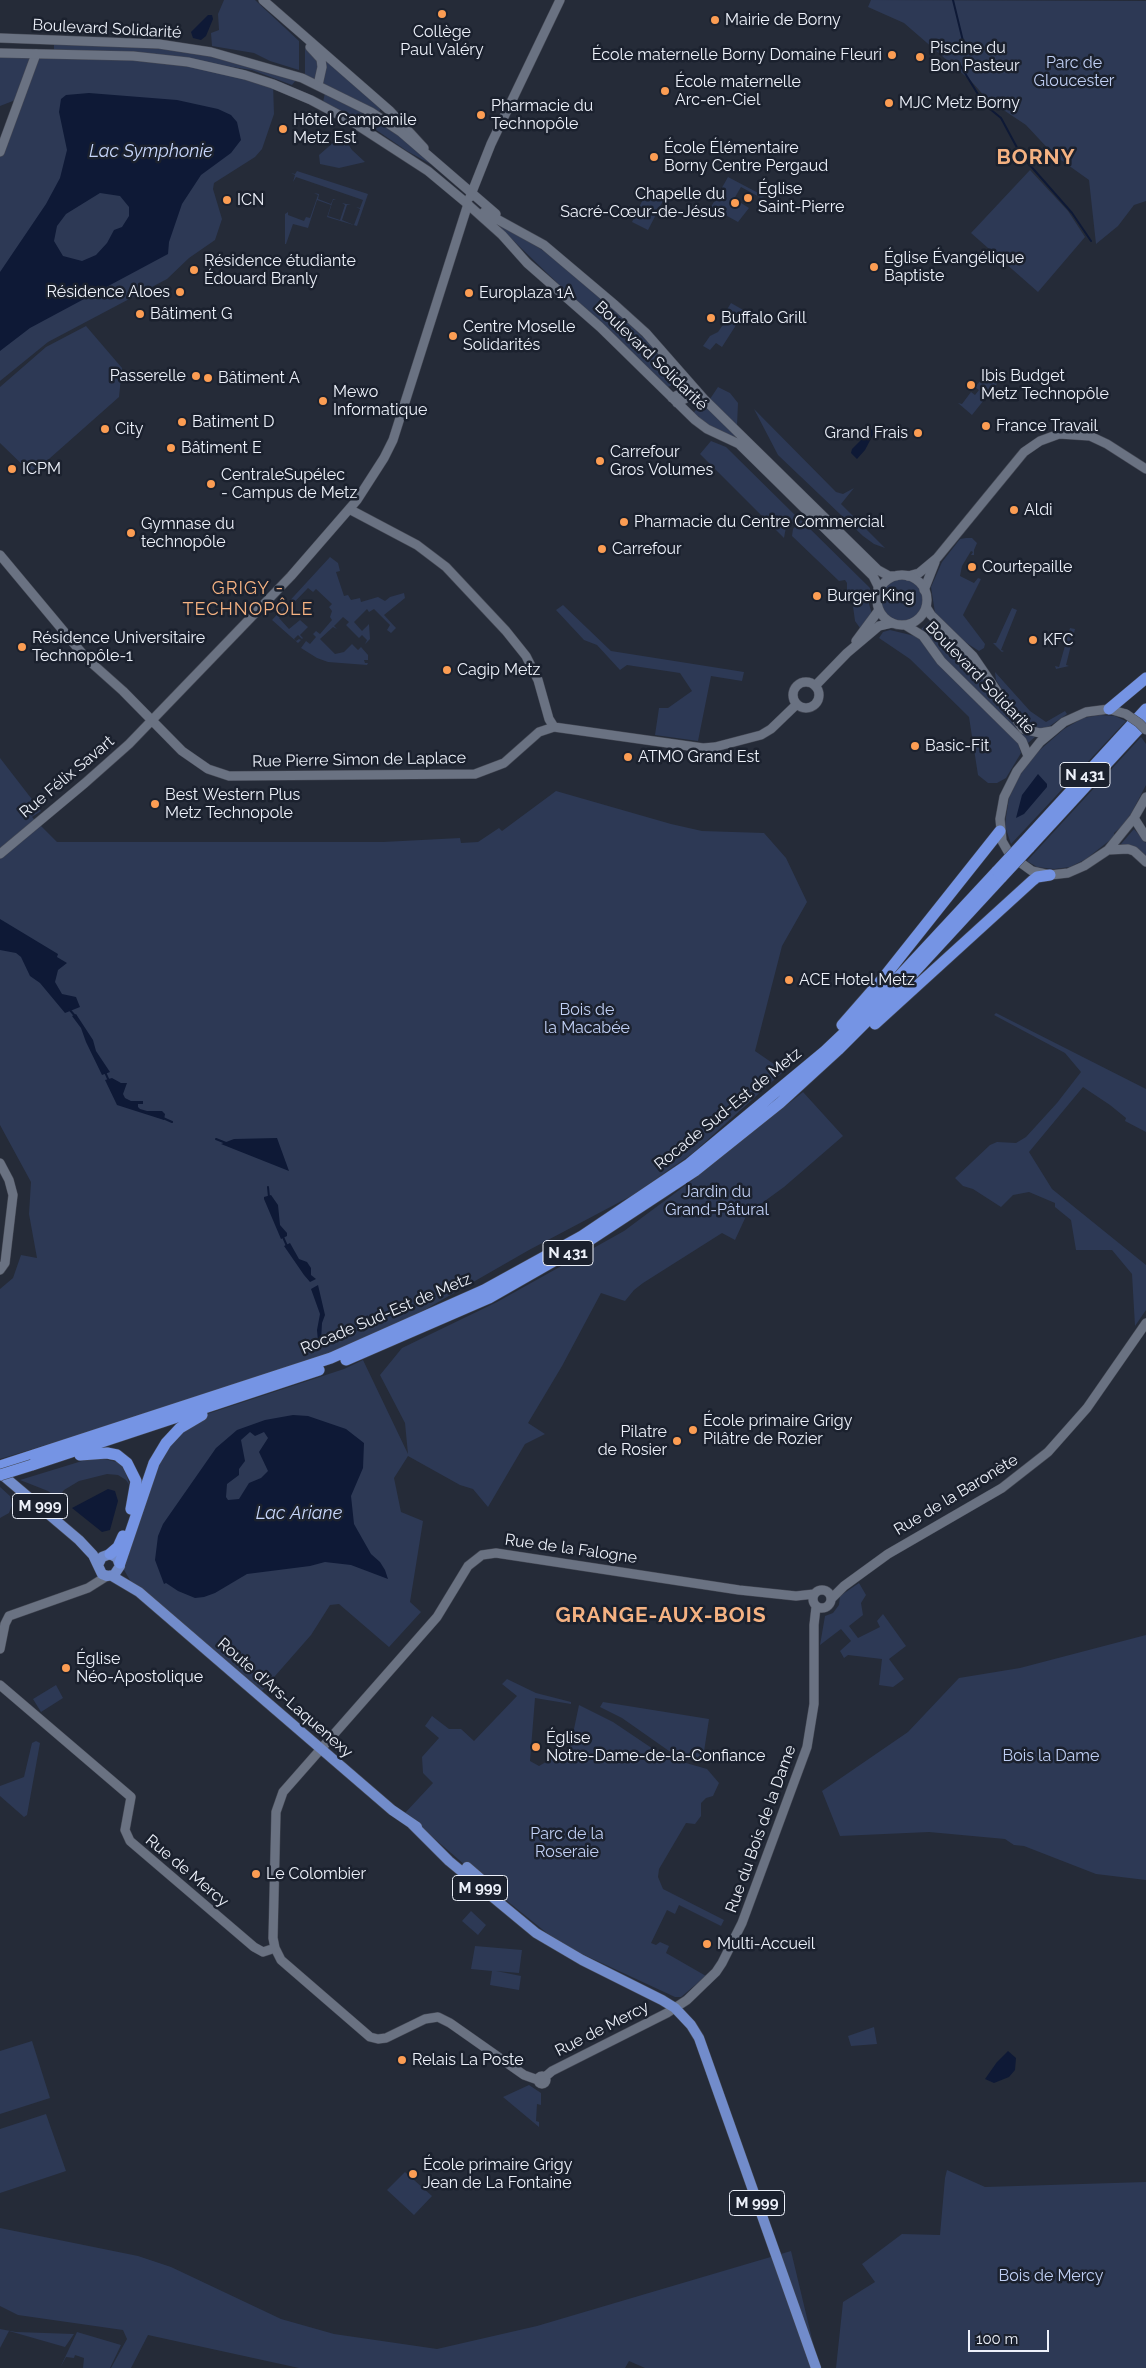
<!DOCTYPE html>
<html>
<head>
<meta charset="utf-8">
<style>
  body { margin:0 }
  #map { position:relative; width:1146px; height:2368px; overflow:hidden; background:#252b38; font-family:Raleway,sans-serif }
  canvas { display:block }
  .scale { position:absolute; left:968px; top:2330px; width:81px; height:22px; box-sizing:border-box; border:2px solid #edf1fa; border-top:0; padding-left:6px; font-size:15px; line-height:18px; white-space:nowrap; color:#edf1fa; -webkit-text-stroke:4px #1b212e; paint-order:stroke }
</style>
</head>
<body>
<div id="map">
<canvas width="1146" height="2368"></canvas>
<div class="scale">100 m</div>
</div>
<script>
const context = document.querySelector('canvas').getContext('2d');
context.lineJoin = 'round';
function fillPath(path, color) { context.fillStyle = color; context.fill(path, 'evenodd'); }
const poly = rows => new Path2D(rows.map(r => 'M' + r).join(''));
function trace(path, color, width, dash) { context.strokeStyle = color; context.lineWidth = width; context.lineCap = dash ? 'butt' : 'round'; context.setLineDash(dash || []); context.stroke(path); }
function drawText(font, color, halo, rows, align = 'center') {
  context.font = font + ' Raleway,sans-serif'; context.lineWidth = 5; context.setLineDash([]); context.textBaseline = 'middle'; context.strokeStyle = halo; context.fillStyle = color; for (const [text, x, y, turn = 0] of rows) {
    context.save(); context.translate(x, y); context.rotate((+turn || 0) * Math.PI / 180); context.textAlign = isNaN(turn) ? turn : align; if (halo) context.strokeText(text, 0, 0); context.fillText(text, 0, 0); context.restore();
  }
}
const green = poly([
  [224,0,255,0,299,41,299,70,270,61,254,53,212,46,211,33,219,30,218,14],
  [871,0,1146,1,1146,201,1134,205,1118,226,1096,244,1089,180,1054,155,1026,125,987,99,971,81,904,23,868,7],
  [309,41,381,108,379,112,322,83,323,71],
  [54,43,151,47,194,52,296,80,292,85,252,70,225,66,54,52],
  [305,46,312,52,319,64,315,80,305,76],
  [0,53,153,58,273,84,274,114,262,149,255,157,214,183,213,189,222,219,215,240,189,258,167,279,48,342,0,381,0,152,18,99,0,106],
  [325,93,373,118,399,135,436,167,407,151,363,121,323,102],
  [342,135,352,150,365,162,339,168,320,164,319,155],
  [1030,170,1068,211,1085,237,1038,292,971,233],
  [297,171,368,194,357,226,327,217,331,205,317,200,308,228,293,224,286,244,285,244,285,214,288,212,288,215,304,221,306,217,310,218,318,195,314,193,319,194,318,199,331,204,333,199,336,200,333,200,328,216,340,220,345,205,342,203,351,205,347,205,342,220,354,225,360,209,356,207,360,208,363,200,296,177,293,182,295,175,291,173,295,174],
  [728,177,764,196,763,199,741,187,731,204,735,206,738,201,749,208,738,222,711,207],
  [647,191,664,199,648,230,632,222],
  [491,219,554,257,607,303,650,344,682,380,666,388],
  [731,303,745,311,722,347,716,343,710,350,703,346,710,336,718,332,727,319,723,316],
  [86,326,122,368,119,397,32,474,0,443,0,387,46,347],
  [989,371,991,372,988,376,994,380,997,377,1000,380,972,415,958,403,962,404,971,392,975,395,979,390,975,387],
  [718,387,730,393,738,403,737,426,710,399],
  [703,403,741,440,705,425,692,414],
  [754,409,836,492,843,494,854,488,841,504,885,548,874,544,863,536,778,455],
  [711,441,726,447,798,518,786,527,784,538,700,454],
  [801,520,870,588,869,604,872,614,860,628,855,621,853,606,847,595,847,583,845,580,839,581,792,536,793,529],
  [966,538,972,538,977,543,974,550,974,555,971,555,973,552,971,551,962,566,960,576,974,583,978,578,981,579,963,615,985,644,984,648,979,651,965,642,935,613,931,587,942,562,960,539],
  [330,557,338,563,340,571,336,572,344,596,348,595,351,600,360,598,361,602,378,597,385,601,390,597,404,593,405,598,384,615,396,628,391,633,387,630,390,625,374,609,369,612,367,609,354,622,362,631,369,624,370,639,365,644,367,640,362,635,359,638,346,625,349,622,343,617,334,626,337,629,333,627,320,639,335,654,344,652,352,644,358,650,361,647,368,655,368,660,364,660,365,663,368,663,367,665,328,662,317,658,301,648,306,641,310,644,316,637,313,634,316,631,320,634,332,620,330,617,332,611,329,607,332,604,316,589,313,592,308,588,279,618,289,629,300,620,308,627,300,635,303,638,302,639,298,635,294,639,296,641,299,639,301,640,298,643,272,620],
  '881 600a21 21 0 1 1 42 0a21 21 0 1 1-42 0Z',
  [563,605,611,651,744,672,742,681,711,676,698,741,655,735,659,708,668,708,692,691,680,673,627,665,620,670,597,645,584,640,556,610],
  [1012,608,1017,610,1001,650,1004,651,1002,652,993,643,996,643],
  [931,620,966,654,1017,727,1035,737,1028,743,939,655,932,641,921,629],
  [1070,628,1075,629,1066,665,1069,666,1056,669,1055,666,1059,667],
  [890,630,919,637,1018,743,1021,753,1006,778,997,783,988,783,978,775,969,717,910,659,879,638,883,632],
  [995,672,1030,711,1046,722,1065,711,1067,714,1047,728,1037,728,1028,726,1023,722,996,680],
  [1100,715,1115,716,1126,721,1011,844,1005,826,1006,817,1009,798,1020,775,1034,755,1064,729,1083,718],
  [1141,737,1146,744,1146,785,1132,812,1122,826,1114,833,1114,837,1086,859,1070,867,1054,869,1037,867,1027,861],
  [0,758,41,811,32,817,57,842,383,842,460,838,461,843,478,842,499,828,502,831,556,791,671,824,702,831,764,833,786,858,807,902,782,946,755,1051,784,1071,693,1153,633,1195,529,1250,400,1324,331,1352,278,1370,72,1437,0,1459,0,1289,13,1278,21,1255,37,1258,29,1214,31,1182,0,1125],
  [1134,829,1146,843,1146,858,1122,846,1121,844],
  [996,1013,1146,1089,1146,1132,1125,1121,1126,1118,1110,1105,1083,1087,1029,1152,1052,1189,1146,1265,1146,1310,1135,1326,1132,1274,1112,1250,1076,1250,1071,1220,1055,1207,1055,1203,1029,1192,1013,1195,1001,1207,973,1189,963,1186,955,1178,990,1145,997,1142,1016,1143,1026,1137,1057,1103,1081,1072,1065,1053,994,1015],
  [803,1092,843,1136,784,1187,747,1214,735,1240,722,1233,643,1283,634,1290,625,1301,601,1293,562,1366,528,1423,545,1434,525,1444,488,1507,473,1489,460,1485,408,1456,394,1478,401,1512,423,1521,410,1602,421,1612,389,1647,339,1604,330,1605,311,1635,261,1692,131,1582,120,1563,154,1463,195,1418,344,1369,363,1360,408,1454,405,1423,380,1375,402,1348,497,1302,624,1231,698,1176],
  [95,1457,117,1462,124,1468,130,1486,126,1480,118,1475,107,1474,79,1481,64,1490,57,1499,48,1491,20,1480],
  [0,1487,10,1496,12,1505,9,1513,0,1518],
  [859,1583,866,1595,861,1603,863,1615,849,1626,858,1638,880,1627,877,1621,883,1614,906,1646,889,1659,904,1679,893,1687,879,1685,882,1659,848,1655,844,1658,840,1651,851,1641,841,1629,820,1645,825,1616,833,1613,839,1605,840,1596],
  [1146,1635,1146,1880,1096,1874,1024,1846,1014,1845,1005,1839,929,1832,840,1836,822,1791,908,1732,959,1678,1020,1668],
  [507,1679,536,1693,571,1702,571,1704,535,1698,530,1761,539,1766,570,1748,579,1705,613,1722,665,1757,707,1769,719,1783,713,1796,706,1798,701,1803,701,1816,695,1824,686,1823,659,1869,658,1877,663,1889,724,1920,721,1926,679,1905,675,1914,667,1910,651,1943,656,1945,660,1942,669,1946,666,1953,706,1976,681,1997,675,1997,565,1946,553,1938,496,1892,405,1813,433,1783,423,1773,422,1757,439,1738,425,1726,432,1716,449,1729,461,1729,474,1741,517,1696,502,1684],
  [56,1685,63,1698,41,1712,33,1699],
  [603,1702,709,1719,703,1758,697,1762,669,1751,622,1718,600,1707],
  [36,1741,40,1743,27,1815,24,1817,0,1796,0,1786,24,1777,32,1743],
  [471,1911,486,1925,478,1935,462,1921],
  [475,1946,522,1950,519,1973,496,1971,521,1976,519,1990,490,1985,492,1971,471,1969],
  [874,2027,877,2044,851,2046,848,2036],
  [32,2041,50,2098,0,2114,0,2051],
  [529,2085,541,2093,541,2105,537,2104,536,2121,539,2122,539,2127,503,2097],
  [46,2114,66,2171,0,2193,0,2129],
  [947,2170,985,2187,1146,2182,1146,2368,836,2368,843,2302,875,2282,862,2264,902,2234,940,2235,945,2178],
  [405,2172,432,2196,414,2215,387,2190],
  [0,2228,138,2256,171,2267,281,2319,334,2334,437,2349,537,2326,791,2251,819,2368,645,2368,629,2361,625,2368,299,2368,148,2335,131,2368,111,2368,127,2339,123,2330,18,2315,0,2306],
  [0,2329,16,2332,74,2334,65,2347,9,2331,0,2348],
  [77,2332,121,2345,110,2368,83,2368,84,2358,75,2355,74,2358,66,2357,60,2368]
]);
const water = poly([
  [208,15,212,15,213,19,206,36,201,40,193,38,191,32],
  [89,93,177,100,218,109,231,115,237,122,241,140,231,153,201,175,182,204,169,242,168,254,30,328,0,351,0,272,46,204,60,178,67,150,59,112,61,99,66,95],
  [100,193,120,196,129,207,129,216,122,227,114,230,107,243,96,255,82,261,63,256,54,241,57,226,66,214],
  [872,429,874,433,865,450,857,459,851,453,852,449],
  [1038,774,1047,784,1047,787,1024,814,1016,818,1022,795],
  [0,919,58,954,57,957,67,963,58,970,55,982,62,994,76,997,80,1007,65,1013,40,983,30,976,21,957,16,953,0,950],
  [76,1014,93,1040,96,1051,110,1072,102,1075,86,1042,81,1028,72,1016],
  [112,1078,121,1083,127,1083,123,1094,125,1098,131,1101,143,1101,143,1104,138,1104,138,1107,140,1109,147,1111,162,1111,165,1114,164,1120,117,1105,105,1080],
  [277,1138,289,1171,221,1144,234,1139],
  [271,1195,278,1205,280,1225,287,1233,287,1236,281,1239,264,1199,264,1197],
  [290,1243,299,1259,307,1262,311,1268,311,1275,316,1279,310,1282,304,1275,284,1246],
  [318,1285,325,1315,322,1323,321,1341,318,1341,317,1330,320,1314,311,1289],
  [293,1415,308,1416,346,1429,364,1443,363,1468,351,1496,354,1524,371,1554,380,1562,385,1570,388,1579,351,1565,325,1562,310,1566,247,1574,215,1593,204,1597,195,1598,178,1591,166,1583,164,1584,155,1560,158,1536,163,1524,216,1448,237,1430,265,1420],
  [250,1432,255,1436,264,1432,268,1438,259,1452,268,1471,261,1478,249,1483,239,1499,228,1500,226,1497,227,1484,239,1475,239,1469,245,1461,241,1440],
  [108,1489,115,1491,118,1501,110,1530,102,1532,72,1508],
  [1008,2051,1016,2058,1015,2070,1009,2077,994,2083,985,2079,997,2062]
]);
const stream = poly([
  [953,0,963,41,963,54],
  [960,65,984,104,1001,118,1021,155,1072,213,1091,241],
  [69,1009,76,1017],
  [105,1072,109,1081],
  [163,1118,172,1122],
  [216,1139,226,1143],
  [268,1187,269,1197],
  [283,1237,287,1246]
]);
const tertiary = poly([
  [263,0,390,111,424,148],
  [310,47,321,59,322,67,318,85],
  [0,152,36,54],
  [349,509,417,545,446,567,506,631,526,656,538,680,549,719,554,727],
  [0,555,86,658,123,691,182,751,208,769,229,776,475,774,504,763,539,732,554,727,703,748,715,747,761,735,771,729,797,704],
  [908,576,919,573,937,558,1024,452,1040,441,1059,434,1090,436,1107,444,1146,469],
  [924,590,935,562],
  [856,641,879,610],
  '793 695a13 13 0 1 1 26 0a13 13 0 1 1-26 0Z',
  [815,686,847,653,879,626,892,623],
  [0,854,85,783,129,744,291,576,357,500,384,458,393,440,468,204],
  [0,1163,9,1180,13,1195,5,1263,0,1270],
  '813 1599a9 9 0 1 1 18 0a9 9 0 1 1-18 0Z',
  [831,1599,844,1586,888,1554,1002,1488,1048,1452,1087,1408,1146,1323],
  [0,1649,5,1624,9,1616,88,1588,107,1576],
  [0,1685,131,1797,125,1830,130,1841,254,1947,263,1952,275,1948],
  '538 2080a4 4 0 1 1 8 0a4 4 0 1 1-8 0Z',
  [545,2077,552,2071,667,2013,687,2000,716,1972,722,1963,742,1923,807,1747,814,1704,814,1625,816,1607],
  [538,2080,524,2075,450,2023,438,2017,425,2019,386,2038,378,2039,370,2037,281,1960,275,1948,273,1938,276,1812,283,1792,437,1617,468,1566,482,1555,496,1553,739,1590,796,1596,814,1594]
]);
const secondary = poly([
  [0,38,159,44,211,52,302,78,371,112,401,132,496,214],
  [0,53,133,56,188,62,245,75,273,84,311,100,354,123,428,171,464,201,502,235,527,263,600,327,695,420,707,429,739,444,873,576,878,586,878,593],
  [470,197,491,144,560,0],
  [484,212,544,245,615,305,646,333,704,399,878,570,889,576,896,576],
  [672,398,693,387],
  [677,403,697,392],
  '877 600a25 25 0 1 1 50 0a25 25 0 1 1-50 0Z',
  [926,607,931,615,973,656,1023,729,1040,733,1052,731],
  [905,625,923,636,941,661,1022,741,1028,756],
  [1126,714,1109,709,1086,712,1064,722,1040,742,1017,771,1004,797,1000,819,1002,841,1010,855,1032,871,1050,875,1068,873,1084,866,1108,850,1134,818,1146,797],
  [1134,818,1146,837],
  [1108,850,1128,849,1134,851,1146,862]
]);
const primary = poly([
  [0,1473,79,1540,93,1555,102,1574,107,1576,114,1575,120,1566,117,1558,110,1554,102,1557,98,1565],
  [112,1576,139,1592,392,1810,417,1827],
  [412,1824,449,1861,536,1933,582,1960,662,2000,675,2008,691,2025,699,2038,816,2368],
  [467,1867,496,1892]
]);
const trunk = poly([
  [1109,709,1146,678],
  [1024,842,1146,709],
  [1029,848,1146,721],
  [875,1024,1032,881,1037,877,1050,875],
  [842,1025,884,977,1000,831],
  [346,1360,489,1298,587,1242,695,1171,780,1103,838,1050,894,994,1002,877],
  [80,1455,107,1453,117,1455,127,1463,136,1481,131,1509],
  [32,1465,319,1370],
  [0,1466,331,1358,484,1290,582,1236,689,1164,825,1051,866,1012,997,871],
  [110,1554,118,1547,123,1536],
  [120,1563,154,1463,166,1443,180,1428,202,1415]
]);
const secondaryBridge = poly([
  [1126,714,1139,723,1146,730]
]);
const trunkBridge = poly([
  [997,871,1024,842],
  [1002,877,1029,848],
  [0,1475,32,1465]
]);
const markers = [
  [442,14,5,"#fc9d53"],
  [715,20,5,"#fc9d53"],
  [892,55,5,"#fc9d53"],
  [920,57,5,"#fc9d53"],
  [665,91,5,"#fc9d53"],
  [889,103,5,"#fc9d53"],
  [481,115,5,"#fc9d53"],
  [283,129,5,"#fc9d53"],
  [654,157,5,"#fc9d53"],
  [748,198,5,"#fc9d53"],
  [227,200,5,"#fc9d53"],
  [735,203,5,"#fc9d53"],
  [874,267,5,"#fc9d53"],
  [194,270,5,"#fc9d53"],
  [180,292,5,"#fc9d53"],
  [469,293,5,"#fc9d53"],
  [140,314,5,"#fc9d53"],
  [711,318,5,"#fc9d53"],
  [453,336,5,"#fc9d53"],
  [196,376,5,"#fc9d53"],
  [208,378,5,"#fc9d53"],
  [971,385,5,"#fc9d53"],
  [323,401,5,"#fc9d53"],
  [182,422,5,"#fc9d53"],
  [986,426,5,"#fc9d53"],
  [105,429,5,"#fc9d53"],
  [918,433,5,"#fc9d53"],
  [171,448,5,"#fc9d53"],
  [600,461,5,"#fc9d53"],
  [12,469,5,"#fc9d53"],
  [211,484,5,"#fc9d53"],
  [1014,510,5,"#fc9d53"],
  [624,522,5,"#fc9d53"],
  [131,533,5,"#fc9d53"],
  [602,549,5,"#fc9d53"],
  [972,567,5,"#fc9d53"],
  [817,596,5,"#fc9d53"],
  [1033,640,5,"#fc9d53"],
  [22,647,5,"#fc9d53"],
  [447,670,5,"#fc9d53"],
  [915,746,5,"#fc9d53"],
  [628,757,5,"#fc9d53"],
  [155,804,5,"#fc9d53"],
  [789,980,5,"#fc9d53"],
  [693,1430,5,"#fc9d53"],
  [677,1441,5,"#fc9d53"],
  [66,1668,5,"#fc9d53"],
  [536,1747,5,"#fc9d53"],
  [256,1874,5,"#fc9d53"],
  [707,1944,5,"#fc9d53"],
  [402,2060,5,"#fc9d53"],
  [413,2174,5,"#fc9d53"]
];
const shields = [
  [1085,775,50],
  [568,1253,50],
  [40,1506,55],
  [480,1888,55],
  [757,2203,55]
];
const shieldNames = [
  ["N 431",1085,775],
  ["N 431",568,1253],
  ["M 999",40,1506],
  ["M 999",480,1888],
  ["M 999",757,2203]
];
const poiNames = [
  ["Mairie de Borny",725,20],
  ["Collège",442,32,"center"],
  ["Paul Valéry",442,50,"center"],
  ["Piscine du",930,48],
  ["Bon Pasteur",930,66],
  ["École maternelle Borny Domaine Fleuri",882,55,"right"],
  ["École maternelle",675,82],
  ["Arc-en-Ciel",675,100],
  ["MJC Metz Borny",899,103],
  ["Pharmacie du",491,106],
  ["Technopôle",491,124],
  ["Hôtel Campanile",293,120],
  ["Metz Est",293,138],
  ["École Élémentaire",664,148],
  ["Borny Centre Pergaud",664,166],
  ["Église",758,189],
  ["Saint-Pierre",758,207],
  ["Chapelle du",725,194,"right"],
  ["Sacré-Cœur-de-Jésus",725,212,"right"],
  ["ICN",237,200],
  ["Église Évangélique",884,258],
  ["Baptiste",884,276],
  ["Résidence étudiante",204,261],
  ["Édouard Branly",204,279],
  ["Résidence Aloes",170,292,"right"],
  ["Europlaza 1A",479,293],
  ["Bâtiment G",150,314],
  ["Buffalo Grill",721,318],
  ["Centre Moselle",463,327],
  ["Solidarités",463,345],
  ["Passerelle",186,376,"right"],
  ["Ibis Budget",981,376],
  ["Metz Technopôle",981,394],
  ["Bâtiment A",218,378],
  ["Mewo",333,392],
  ["Informatique",333,410],
  ["Batiment D",192,422],
  ["France Travail",996,426],
  ["City",115,429],
  ["Grand Frais",908,433,"right"],
  ["Bâtiment E",181,448],
  ["Carrefour",610,452],
  ["Gros Volumes",610,470],
  ["ICPM",22,469],
  ["CentraleSupélec",221,475],
  ["- Campus de Metz",221,493],
  ["Aldi",1024,510],
  ["Pharmacie du Centre Commercial",634,522],
  ["Gymnase du",141,524],
  ["technopôle",141,542],
  ["Carrefour",612,549],
  ["Courtepaille",982,567],
  ["Burger King",827,596],
  ["Résidence Universitaire",32,638],
  ["Technopôle-1",32,656],
  ["KFC",1043,640],
  ["Cagip Metz",457,670],
  ["Basic-Fit",925,746],
  ["ATMO Grand Est",638,757],
  ["Best Western Plus",165,795],
  ["Metz Technopole",165,813],
  ["ACE Hotel Metz",799,980],
  ["École primaire Grigy",703,1421],
  ["Pilâtre de Rozier",703,1439],
  ["Pilatre",667,1432,"right"],
  ["de Rosier",667,1450,"right"],
  ["Église",76,1659],
  ["Néo-Apostolique",76,1677],
  ["Église",546,1738],
  ["Notre-Dame-de-la-Confiance",546,1756],
  ["Le Colombier",266,1874],
  ["Multi-Accueil",717,1944],
  ["Relais La Poste",412,2060],
  ["École primaire Grigy",423,2165],
  ["Jean de La Fontaine",423,2183]
];
const streetNames = [
  ["Boulevard Solidarité",107,29,3],
  ["Boulevard Solidarité",651,356,44],
  ["Boulevard Solidarité",980,678,46],
  ["Rue Pierre Simon de Laplace",359,760,-1],
  ["Rue Félix Savart",67,777,-40],
  ["Rocade Sud-Est de Metz",728,1109,-39],
  ["Rocade Sud-Est de Metz",386,1314,-23],
  ["Rue de la Baronète",956,1495,-31],
  ["Rue de la Falogne",571,1549,8],
  ["Route d'Ars-Laquenexy",285,1698,41],
  ["Rue du Bois de la Dame",761,1829,-70],
  ["Rue de Mercy",187,1871,40],
  ["Rue de Mercy",602,2029,-27]
];
const parkNames = [
  ["Parc de",1074,63],
  ["Gloucester",1074,81],
  ["Bois de",587,1010],
  ["la Macabée",587,1028],
  ["Jardin du",717,1192],
  ["Grand-Pâtural",717,1210],
  ["Bois la Dame",1051,1756],
  ["Parc de la",567,1834],
  ["Roseraie",567,1852],
  ["Bois de Mercy",1051,2276]
];
const waterNames = [
  ["Lac Symphonie",151,152],
  ["Lac Ariane",299,1514]
];
const neighbourhoodNames = [
  ["GRIGY -",248,589],
  ["TECHNOPÔLE",248,610]
];
const districtNames = [
  ["BORNY",1036,158],
  ["GRANGE-AUX-BOIS",661,1616]
];
fillPath(green, '#2d3955');
fillPath(water, '#0e1936');
trace(stream, '#0e1936', 2);
trace(tertiary, '#444854', 10);
trace(secondary, '#444854', 10);
trace(primary, '#444854', 11);
trace(trunk, '#444854', 12);
trace(tertiary, '#6a7282', 9);
trace(secondary, '#6a7282', 9);
trace(primary, '#728ccb', 10);
trace(trunk, '#7594e4', 11);
trace(secondaryBridge, '#444854', 10, []);
trace(trunkBridge, '#444854', 12, []);
trace(secondaryBridge, '#6a7282', 9);
trace(trunkBridge, '#7594e4', 11);
for (const [x, y, r, color] of markers) { const dot = new Path2D(); dot.arc(x, y, r, 0, 2 * Math.PI); context.fillStyle = color; context.fill(dot); trace(dot, '#1b212e', 2); }
for (const [x, y, w] of shields) { const box = new Path2D(); box.roundRect(x - w / 2, y - 12.5, w, 25, 4); context.fillStyle = '#1b212e'; context.fill(box); trace(box, '#edf1fa', 1); }
drawText('bold 15px', '#edf1fa', null, shieldNames);
drawText('16px', '#edf1fa', '#1b212e', poiNames, 'left');
drawText('16px', '#edf1fa', '#1b212e', streetNames);
drawText('16px', '#c1d0f5', '#1b212e', parkNames);
drawText('italic 18px', '#c7d6fb', '#1b212e', waterNames);
context.letterSpacing = '1px';
drawText('18px', '#f5b282', '#1b212e', neighbourhoodNames);
context.letterSpacing = '0px';
context.letterSpacing = '1px';
drawText('bold 21px', '#f5b282', '#1b212e', districtNames);
context.letterSpacing = '0px';
</script>
</body>
</html>
